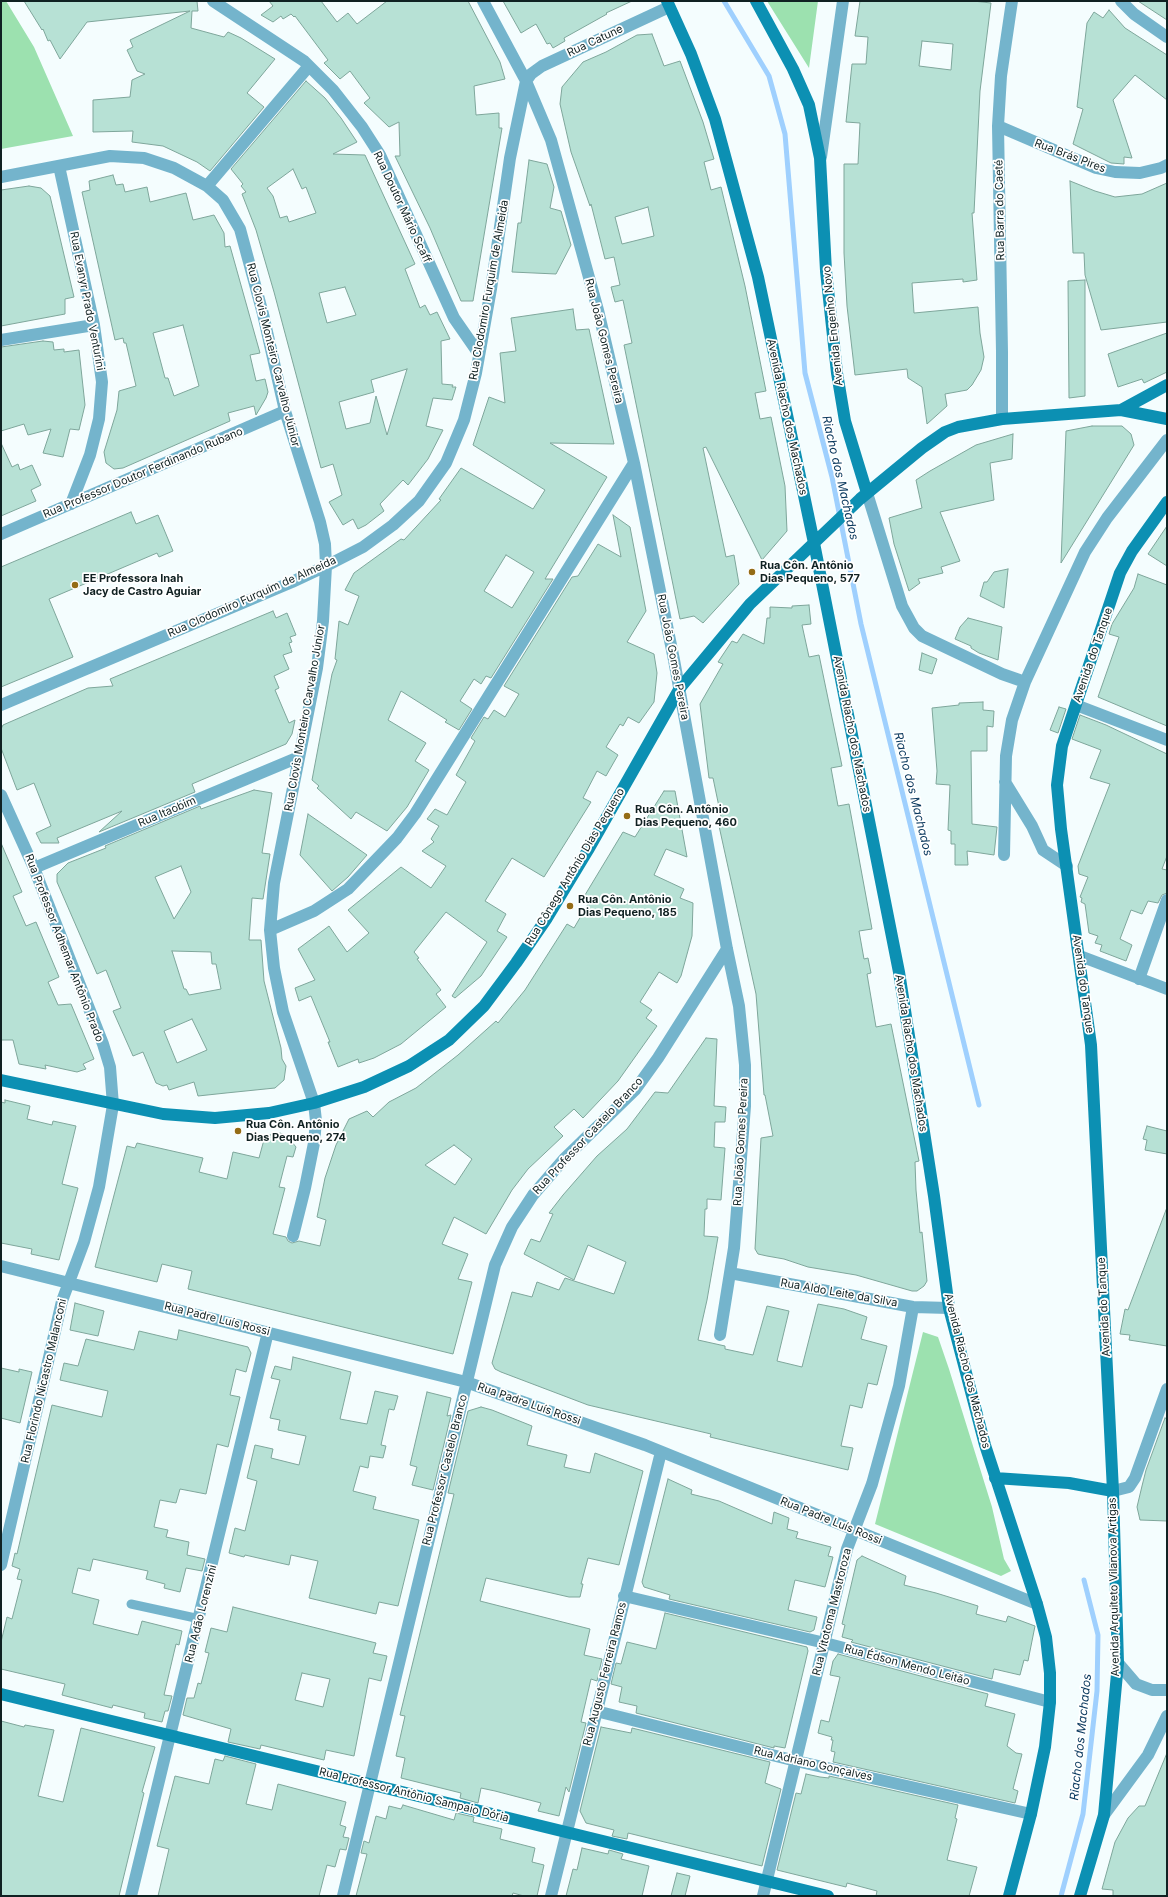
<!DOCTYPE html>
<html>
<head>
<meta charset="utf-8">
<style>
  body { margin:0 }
  #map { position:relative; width:1168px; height:1897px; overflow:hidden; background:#f4fdfe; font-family:Inter,sans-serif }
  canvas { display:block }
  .frame { position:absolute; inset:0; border:2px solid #102122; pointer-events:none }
</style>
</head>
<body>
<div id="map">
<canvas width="1168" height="1897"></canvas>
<div class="frame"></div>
</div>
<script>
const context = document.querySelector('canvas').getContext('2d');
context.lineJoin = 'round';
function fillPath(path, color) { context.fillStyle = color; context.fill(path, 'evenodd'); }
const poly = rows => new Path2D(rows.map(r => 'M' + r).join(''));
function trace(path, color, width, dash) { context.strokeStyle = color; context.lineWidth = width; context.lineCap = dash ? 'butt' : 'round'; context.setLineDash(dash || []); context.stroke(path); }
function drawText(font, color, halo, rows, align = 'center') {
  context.font = font + ' Inter,sans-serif'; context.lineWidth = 3.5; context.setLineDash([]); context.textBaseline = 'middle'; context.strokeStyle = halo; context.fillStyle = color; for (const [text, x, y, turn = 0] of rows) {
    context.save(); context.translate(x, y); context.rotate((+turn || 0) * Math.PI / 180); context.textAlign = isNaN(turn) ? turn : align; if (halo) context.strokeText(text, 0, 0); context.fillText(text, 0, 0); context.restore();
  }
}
const green = poly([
  [1,1,6,1,34,47,73,136,1,149],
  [767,1,818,1,809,68],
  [923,1332,938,1337,949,1369,992,1507,1004,1559,1011,1571,1001,1576,875,1524]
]);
const stream = poly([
  [724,1,769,76,785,134,805,373,832,477,861,624,979,1105],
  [1061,1896,1083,1814,1097,1691,1098,1635,1084,1580]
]);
const building = poly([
  [24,1,197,1,198,11,192,11,191,28,224,37,228,32,241,38,275,59,247,93,264,107,210,171,197,162,163,146,132,142,133,131,93,132,93,100,130,97,132,80,145,74,137,71,127,50,133,47,130,40,190,11,87,22,60,59,50,40,48,41,43,29,42,30,24,1],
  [269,1,321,1,337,22,348,13,357,24,387,1,468,1,500,62,505,79,474,86,476,115,499,113,499,128,502,128,473,301,461,301,430,228,395,156,400,156,399,122,389,127,364,103,370,98,350,71,340,79,324,63,328,60,295,16,294,17,291,14,283,19,281,16,273,22,261,15,273,6,269,1],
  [503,1,632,1,606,13,607,14,564,38,565,41,553,48,550,43,547,44,536,24,521,33,503,1],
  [860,1,973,1,991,3,980,91,974,213,972,213,977,280,963,282,963,279,912,283,914,313,978,307,980,333,984,357,981,370,972,385,967,390,945,394,947,406,927,424,922,387,908,378,907,369,855,375,847,306,844,253,844,164,858,164,860,123,846,122,852,64,866,64,868,37,855,36,860,1],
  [922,41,953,44,951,70,919,66,922,41],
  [1138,1,1167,1,1167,20,1138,1],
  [1109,10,1125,28,1167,55,1167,100,1135,75,1113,100,1132,158,1124,157,1124,164,1111,163,1073,144,1083,109,1077,107,1087,23,1094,12,1103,18,1109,10],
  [652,34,664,66,680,61,703,122,714,159,704,162,711,190,721,187,745,286,766,391,755,393,760,419,771,417,785,486,787,531,762,560,706,447,703,448,726,557,734,555,739,584,703,623,694,616,680,619,624,345,632,343,623,300,615,302,611,287,620,285,614,257,605,259,591,204,590,206,571,152,560,104,562,87,583,62,606,52,637,35,652,34],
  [648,207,654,236,622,244,615,217,648,207],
  [306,81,325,98,341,118,357,142,333,154,365,155,415,264,405,269,420,308,425,305,430,315,437,312,450,339,441,341,442,384,453,385,452,387,456,387,452,400,433,398,426,426,443,430,428,459,408,485,403,480,380,504,384,511,366,525,358,529,353,519,343,525,329,502,342,495,333,464,321,468,274,292,256,230,242,194,246,192,241,186,243,184,231,169,306,81],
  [293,169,302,189,306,187,316,213,289,222,287,216,280,218,273,196,267,188,293,169],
  [345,287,356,315,327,323,319,293,345,287],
  [407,369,387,435,376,396,370,423,346,429,339,402,374,392,371,380,407,369],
  [529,160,547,164,554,187,550,208,561,211,571,245,556,274,512,272,518,223,521,223,529,160],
  [113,175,116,185,123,184,125,192,147,187,150,202,186,193,193,220,214,215,224,233,225,247,230,246,260,353,250,355,256,381,265,379,268,392,266,398,256,415,254,406,228,413,230,421,123,468,114,469,106,463,104,452,117,410,119,391,136,386,126,343,124,343,123,338,115,340,82,192,90,190,89,181,113,175],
  [183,325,199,386,174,396,168,378,165,378,153,333,183,325],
  [1070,181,1095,191,1115,197,1142,194,1167,183,1167,322,1101,330,1085,275,1084,253,1073,253,1070,181],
  [29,186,41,188,50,196,74,297,65,299,65,314,1,326,1,190,29,186],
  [1085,280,1085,396,1069,398,1068,281,1085,280],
  [573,309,576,330,589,329,614,444,550,443,607,477,545,579,553,579,491,678,486,676,481,684,474,679,460,701,472,709,459,730,445,722,447,720,401,691,388,720,426,743,415,761,429,770,407,807,387,831,356,812,351,819,317,788,319,786,312,780,332,674,337,660,335,659,339,621,348,625,359,596,345,590,354,573,401,539,404,540,441,500,439,499,461,468,533,509,545,490,473,445,489,397,505,403,500,353,516,351,511,318,573,309],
  [506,555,534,572,512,608,484,591,506,555],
  [1167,333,1167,372,1144,383,1142,379,1118,387,1108,354,1167,333],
  [43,341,53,342,54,350,64,349,64,352,79,350,85,405,79,430,70,429,63,457,43,453,51,429,28,435,24,424,1,431,1,347,43,341],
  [1092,426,1122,426,1131,434,1134,445,1061,563,1066,431,1092,426],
  [1013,434,1012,459,990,463,994,500,940,512,960,561,941,567,943,573,918,579,920,583,909,591,894,544,889,518,922,508,916,480,930,471,976,445,1013,434],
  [1,443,12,467,18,464,20,470,32,465,41,485,31,490,36,501,1,516,1,443],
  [131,512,136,524,158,515,173,551,159,557,157,553,49,599,73,657,1,687,1,567,131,512],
  [613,515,630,527,646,611,627,642,654,654,657,673,654,702,639,723,628,717,623,726,620,724,606,747,618,755,606,776,597,771,583,798,591,802,544,877,512,858,485,901,506,914,497,931,507,937,481,976,455,998,452,996,487,942,446,912,414,952,419,958,417,959,441,990,436,994,446,1007,401,1044,374,1058,359,1063,358,1059,338,1067,328,1042,330,1042,311,996,299,1001,295,988,315,980,298,949,329,926,347,952,369,933,348,910,401,867,431,888,446,866,422,851,434,842,431,839,439,826,427,819,435,809,447,815,466,782,456,775,475,741,471,738,484,717,488,719,494,710,505,717,519,694,504,686,572,577,578,576,598,544,621,557,613,515],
  [1167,526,1167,566,1148,554,1167,526],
  [1008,569,1004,608,980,596,984,582,987,582,994,572,1008,569],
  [1138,574,1167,585,1167,726,1098,697,1119,637,1109,634,1112,624,1134,588,1138,574],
  [809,605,811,624,802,625,809,657,819,655,842,766,831,768,838,806,849,804,872,929,859,931,864,959,868,958,871,973,867,974,876,1027,891,1024,919,1161,915,1162,916,1190,920,1233,922,1232,927,1281,924,1286,917,1291,912,1291,856,1275,808,1267,784,1259,767,1256,758,1254,755,1249,761,1138,773,1136,765,1095,764,1095,756,994,719,826,723,826,713,778,709,778,700,704,723,664,718,662,732,641,737,643,743,634,764,644,767,618,770,618,770,607,792,608,792,606,809,605],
  [273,611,276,618,287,613,296,635,290,637,292,642,289,643,292,652,283,655,289,669,274,676,279,688,275,690,289,723,295,720,292,734,286,744,192,784,195,792,99,832,122,811,57,838,59,843,41,843,36,833,51,826,34,783,17,790,1,748,1,729,3,725,88,688,113,686,110,679,273,611],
  [968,618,1002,627,998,660,979,653,971,648,971,646,955,639,960,627,968,618],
  [922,653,937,659,932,674,919,670,922,653],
  [983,702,983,710,994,711,993,727,987,726,987,751,971,751,972,824,997,827,994,855,967,851,968,865,955,865,955,844,951,844,951,831,948,830,950,785,936,784,937,771,932,708,959,705,959,703,983,702],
  [1059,707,1066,709,1058,733,1050,730,1059,707],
  [1080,715,1106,725,1167,754,1167,856,1162,869,1167,870,1167,893,1162,895,1158,903,1148,901,1142,914,1131,910,1120,939,1132,945,1126,961,1100,951,1102,945,1095,943,1098,936,1089,933,1085,904,1081,902,1082,898,1080,897,1088,877,1079,874,1078,866,1110,784,1090,778,1101,750,1072,739,1080,715],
  [254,790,272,793,262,853,270,854,263,899,252,898,249,940,261,940,264,981,281,1048,282,1059,286,1066,284,1080,275,1088,226,1093,198,1096,194,1082,169,1090,167,1085,163,1086,156,1083,143,1052,133,1056,113,1011,121,1008,106,970,97,974,57,882,57,874,68,863,106,848,105,846,200,806,201,809,254,790],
  [181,866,191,892,174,919,155,877,181,866],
  [172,951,211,952,212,964,216,964,221,989,189,995,186,989,184,989,172,951],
  [192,1019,207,1050,177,1063,164,1031,192,1019],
  [664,791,675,791,687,857,666,849,654,875,684,889,680,898,693,903,692,936,681,976,677,983,659,972,640,1002,652,1010,646,1018,657,1026,618,1081,583,1118,574,1109,554,1127,563,1136,528,1169,512,1190,486,1234,454,1217,442,1244,468,1254,458,1279,472,1282,453,1354,188,1289,192,1271,162,1264,157,1282,95,1267,127,1146,135,1148,137,1143,203,1158,199,1172,227,1179,233,1152,259,1158,265,1136,280,1133,287,1136,296,1147,293,1157,287,1156,279,1187,285,1188,273,1234,286,1237,288,1241,292,1243,299,1241,320,1246,326,1220,317,1217,325,1178,336,1145,349,1119,367,1111,373,1117,389,1102,416,1088,458,1055,496,1021,498,1023,525,990,567,924,574,928,591,899,585,895,623,832,635,837,664,791],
  [454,1145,472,1159,455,1185,425,1165,454,1145],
  [308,814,367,855,348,877,332,891,300,855,308,814],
  [1,843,22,892,13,896,26,926,36,922,59,977,48,982,58,1005,71,1004,94,1059,83,1064,86,1069,77,1072,45,1065,46,1069,19,1064,13,1040,1,1040,1,843],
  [706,1038,717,1039,714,1106,726,1107,725,1122,715,1122,714,1147,725,1148,721,1200,707,1199,707,1209,705,1209,704,1236,718,1237,707,1300,698,1340,725,1346,725,1349,753,1355,767,1306,789,1311,777,1361,802,1367,818,1304,844,1309,867,1317,861,1339,887,1346,877,1385,868,1383,862,1408,850,1405,841,1446,853,1448,848,1470,710,1437,711,1434,588,1405,501,1372,495,1369,492,1363,512,1292,532,1297,537,1282,559,1290,565,1278,614,1294,626,1262,588,1245,574,1280,524,1254,531,1239,540,1242,553,1214,549,1213,563,1195,597,1156,627,1129,655,1092,668,1093,706,1038],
  [5,1100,30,1106,27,1119,52,1125,53,1121,76,1126,62,1184,78,1188,59,1260,31,1254,32,1249,1,1243,1,1102,5,1103,5,1100],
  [1147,1126,1167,1131,1167,1154,1145,1150,1147,1140,1143,1139,1147,1126],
  [1166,1210,1167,1210,1167,1346,1129,1340,1130,1335,1120,1334,1125,1309,1128,1310,1166,1210],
  [75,1303,104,1311,98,1336,70,1330,75,1303],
  [179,1330,248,1347,251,1353,246,1372,236,1369,230,1395,240,1397,228,1447,217,1444,206,1494,180,1489,176,1503,160,1500,154,1527,168,1530,166,1537,189,1542,187,1555,205,1559,202,1571,186,1568,180,1592,164,1588,165,1584,146,1579,148,1571,93,1559,90,1571,78,1568,72,1593,99,1600,93,1624,138,1635,142,1621,182,1631,179,1645,176,1644,164,1695,172,1696,168,1711,165,1711,162,1722,144,1718,145,1713,113,1705,112,1708,62,1695,65,1684,1,1669,1,1642,7,1617,12,1619,22,1580,17,1579,20,1569,12,1566,15,1553,17,1554,52,1405,102,1417,108,1391,60,1380,64,1363,78,1366,86,1339,134,1350,139,1331,177,1340,179,1330],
  [293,1357,351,1372,340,1419,367,1424,375,1391,398,1396,394,1410,389,1409,381,1445,386,1446,383,1458,370,1456,368,1468,360,1466,353,1491,376,1497,373,1509,419,1520,398,1606,379,1602,376,1614,309,1598,318,1561,291,1555,289,1565,245,1555,244,1557,229,1553,235,1528,245,1531,254,1494,257,1481,247,1478,255,1445,273,1449,271,1458,299,1465,306,1436,278,1430,280,1420,270,1418,280,1380,271,1378,275,1366,291,1370,293,1357],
  [1,1368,19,1372,19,1369,32,1372,20,1423,1,1418,1,1368],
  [427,1392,451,1398,447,1416,451,1415,433,1490,412,1485,417,1467,410,1465,427,1392],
  [481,1407,492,1410,532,1426,527,1445,567,1455,564,1467,590,1473,595,1453,643,1471,619,1565,588,1558,581,1584,583,1584,580,1597,569,1597,486,1578,480,1601,590,1629,584,1655,602,1659,597,1681,591,1679,581,1722,586,1723,569,1792,566,1787,559,1816,538,1811,541,1803,495,1791,481,1788,478,1803,460,1798,461,1793,401,1778,405,1758,396,1756,405,1716,400,1715,454,1494,448,1493,468,1411,481,1407],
  [1165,1418,1167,1419,1167,1521,1140,1520,1137,1507,1142,1486,1146,1470,1165,1418],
  [668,1479,692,1490,691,1494,719,1501,772,1524,774,1512,789,1518,787,1529,798,1532,796,1538,831,1547,828,1556,833,1557,825,1587,795,1580,788,1610,817,1617,814,1630,810,1632,669,1599,670,1595,644,1587,642,1582,668,1479],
  [862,1556,906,1576,904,1585,936,1593,978,1606,976,1614,1006,1622,1008,1616,1035,1626,1028,1661,1024,1660,1020,1675,994,1669,992,1679,851,1642,853,1640,842,1637,845,1625,842,1624,857,1560,862,1556],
  [233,1607,376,1643,373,1653,387,1656,381,1681,369,1678,354,1756,326,1750,324,1760,261,1745,260,1749,228,1742,231,1729,183,1715,187,1698,194,1698,198,1683,201,1684,209,1653,205,1652,211,1628,227,1632,233,1607],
  [302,1673,330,1679,323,1707,295,1700,302,1673],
  [665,1613,807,1647,808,1651,785,1748,774,1746,774,1748,636,1713,637,1706,619,1702,622,1687,611,1684,616,1663,621,1664,627,1642,656,1649,665,1613],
  [838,1654,988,1694,985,1706,1015,1714,1007,1746,1016,1753,1022,1754,1013,1789,1018,1791,1015,1803,833,1762,835,1752,831,1751,833,1740,831,1740,832,1737,818,1733,821,1720,829,1722,840,1677,830,1675,833,1661,838,1654],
  [1,1721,24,1727,25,1725,54,1730,38,1796,63,1802,81,1728,155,1747,142,1792,144,1793,119,1896,1,1896,1,1721],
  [601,1727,631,1733,632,1728,770,1762,765,1783,781,1789,762,1866,628,1833,627,1839,612,1836,614,1830,586,1823,580,1811,601,1727],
  [1167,1753,1167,1896,1113,1896,1113,1890,1102,1889,1115,1842,1128,1818,1139,1806,1145,1806,1167,1753],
  [225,1756,256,1764,246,1804,272,1810,278,1784,346,1802,340,1825,346,1827,343,1837,349,1838,346,1850,340,1849,335,1867,327,1865,319,1896,158,1896,169,1849,157,1846,175,1776,209,1784,215,1759,223,1761,225,1756],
  [806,1774,820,1777,829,1778,829,1776,958,1805,955,1818,957,1819,947,1860,977,1867,969,1896,876,1896,877,1891,847,1883,846,1887,777,1870,796,1793,801,1794,806,1774],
  [403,1805,454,1820,456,1813,474,1817,473,1822,502,1829,500,1839,535,1848,532,1862,544,1865,537,1896,524,1896,513,1893,512,1896,356,1896,367,1854,361,1853,364,1841,369,1843,376,1816,386,1819,389,1806,401,1809,403,1805],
  [582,1848,608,1854,609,1850,623,1854,621,1859,649,1866,642,1896,566,1896,573,1869,577,1870,582,1848],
  [677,1873,690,1876,685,1896,671,1896,677,1873]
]);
const lane = poly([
  [131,1604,200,1619]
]);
const street = poly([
  [213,1,304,61,333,90,362,127,380,155,454,318,479,354],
  [483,1,526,81,551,140,598,310,634,463,674,660,727,949,739,1006,745,1065,745,1106,734,1248,720,1335],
  [1121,1,1134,14,1167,37],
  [998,126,1096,168,1115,172,1140,173,1161,168,1167,165],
  [821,157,843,1],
  [59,166,94,325,102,382,99,419,90,455,71,504],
  [1,177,110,156,144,158,174,168,207,186,223,200,240,229,263,314,285,411,320,522,325,544,326,566,323,621,317,668,274,883,270,930,274,968,283,1012,314,1103,316,1121,314,1143,305,1188,293,1236],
  [207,186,309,66],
  [1,340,94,325],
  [1002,419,1002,352,998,126,1001,76,1012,1],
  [867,493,902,606,914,628,922,636,1002,674,1025,682],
  [1,534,285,411],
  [1,705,292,582,326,566,363,547,393,525,419,501,446,463,464,420,476,373,491,289,510,158,526,81,531,74,542,66,669,7],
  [1076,705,1167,740],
  [1005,782,1032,826,1043,850,1067,866],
  [1,795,34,868,103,1044,110,1067,113,1105,99,1187,84,1242,62,1301,1,1565],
  [1004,855,1006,756,1012,720,1025,682,1085,552,1107,518,1167,440],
  [34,868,299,757],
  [270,930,314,911,348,889,397,838,415,814,634,463],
  [1080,956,1167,989],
  [1139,979,1167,900],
  [1,1266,466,1382,645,1445,1037,1604],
  [730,1273,913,1307,949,1308],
  [1113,1491,1129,1487,1135,1478,1167,1389],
  [624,1596,825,1643,1050,1702],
  [1118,1663,1136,1684,1152,1690,1167,1690],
  [596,1711,796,1761,1031,1814],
  [1104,1815,1148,1755,1167,1716],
  [131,1896,268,1332],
  [343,1896,495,1265,512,1227,533,1195,565,1158,635,1090,658,1058,727,949],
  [551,1896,661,1452],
  [763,1896,847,1549,872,1484,899,1386,913,1307]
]);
const secondary = poly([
  [667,1,691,54,715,119,758,277,814,543,899,972,934,1196,949,1308,985,1445,1037,1604,1046,1637,1050,1673,1050,1702,1045,1747,1031,1814,1009,1896],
  [756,1,793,69,809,105,820,158,826,271,837,373,845,421,867,493],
  [1121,410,1167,385],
  [1,1080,163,1114,215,1118,269,1113,314,1103,364,1087,409,1066,449,1040,484,1006,516,963,547,918,588,850,680,688,750,604,860,499,922,448,945,432,958,427,1002,419,1121,410,1167,419],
  [995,1478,1069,1483,1113,1491],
  [1,1694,828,1896],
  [1080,1896,1104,1815,1118,1663,1113,1491,1091,1045,1061,829,1057,785,1062,746,1120,573,1132,551,1167,502]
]);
const markers = [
  [752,572,4,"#946c16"],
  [75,585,4,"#946c16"],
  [627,816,4,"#946c16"],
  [570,906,4,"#946c16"],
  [238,1131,4,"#946c16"]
];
const streetNames = [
  ["Rua Catune",595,41,-25],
  ["Rua Brás Pires",1070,156,21],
  ["Rua Doutor Mário Scaff",402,207,65],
  ["Rua Barra do Caeté",1000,210,-91],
  ["Rua Clodomiro Furquim de Almeida",489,290,-80],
  ["Rua Evanyr Prado Venturini",87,301,79],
  ["Avenida Engenho Novo",833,326,-96],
  ["Rua João Gomes Pereira",604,341,76],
  ["Rua Clovis Monteiro Carvalho Júnior",273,355,76],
  ["Avenida Riacho dos Machados",787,417,78],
  ["Rua Professor Doutor Ferdinando Rubano",143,473,-23],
  ["Rua Clodomiro Furquim de Almeida",252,597,-24],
  ["Avenida do Tanque",1093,655,-71],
  ["Rua João Gomes Pereira",673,657,79],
  ["Rua Clovis Monteiro Carvalho Júnior",305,718,-80],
  ["Avenida Riacho dos Machados",852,734,79],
  ["Rua Itaobim",167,812,-23],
  ["Rua Cônego Antônio Dias Pequeno",575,867,-59],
  ["Rua Professor Adhemar Antônio Prado",64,948,69],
  ["Avenida do Tanque",1083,984,82],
  ["Avenida Riacho dos Machados",911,1053,81],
  ["Rua Professor Castelo Branco",588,1136,-47],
  ["Rua João Gomes Pereira",741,1142,-87],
  ["Rua Aldo Leite da Silva",839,1293,10],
  ["Avenida do Tanque",1104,1307,-93],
  ["Rua Padre Luís Rossi",217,1319,14],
  ["Avenida Riacho dos Machados",967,1371,76],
  ["Rua Florindo Nicastro Malanconi",44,1381,-77],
  ["Rua Padre Luís Rossi",529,1404,19],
  ["Rua Professor Castelo Branco",445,1470,-76],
  ["Rua Padre Luís Rossi",831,1521,22],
  ["Avenida Arquiteto Vilanova Artigas",1114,1587,-91],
  ["Rua Vitotoma Mastroroza",832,1612,-76],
  ["Rua Adão Lorenzini",201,1614,-76],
  ["Rua Édson Mendo Leitão",907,1665,15],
  ["Rua Augusto Ferreira Ramos",605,1674,-76],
  ["Rua Adriano Gonçalves",813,1764,13],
  ["Rua Professor Antônio Sampaio Dória",414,1795,14]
];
const poiNames = [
  ["Rua Côn. Antônio",760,566],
  ["Dias Pequeno, 577",760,579],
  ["EE Professora Inah",83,579],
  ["Jacy de Castro Aguiar",83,592],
  ["Rua Côn. Antônio",635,810],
  ["Dias Pequeno, 460",635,823],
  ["Rua Côn. Antônio",578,900],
  ["Dias Pequeno, 185",578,913],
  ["Rua Côn. Antônio",246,1125],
  ["Dias Pequeno, 274",246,1138]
];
const waterNames = [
  ["Riacho dos Machados",840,478,77],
  ["Riacho dos Machados",913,794,76],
  ["Riacho dos Machados",1081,1737,-84]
];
fillPath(green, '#9ce1af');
trace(stream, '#9fd0fe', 5);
fillPath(building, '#b7e1d5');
trace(building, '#7ea69b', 1);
trace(lane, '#74b4cc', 9);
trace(street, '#74b4cc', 12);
trace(secondary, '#0c90b3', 12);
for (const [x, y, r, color] of markers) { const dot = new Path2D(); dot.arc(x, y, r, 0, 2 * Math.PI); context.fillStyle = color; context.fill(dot); trace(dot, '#fff', 1.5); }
drawText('11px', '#102122', '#fff', streetNames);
drawText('bold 11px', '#102122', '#fff', poiNames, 'left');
drawText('italic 12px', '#09385d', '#fff', waterNames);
</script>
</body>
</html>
